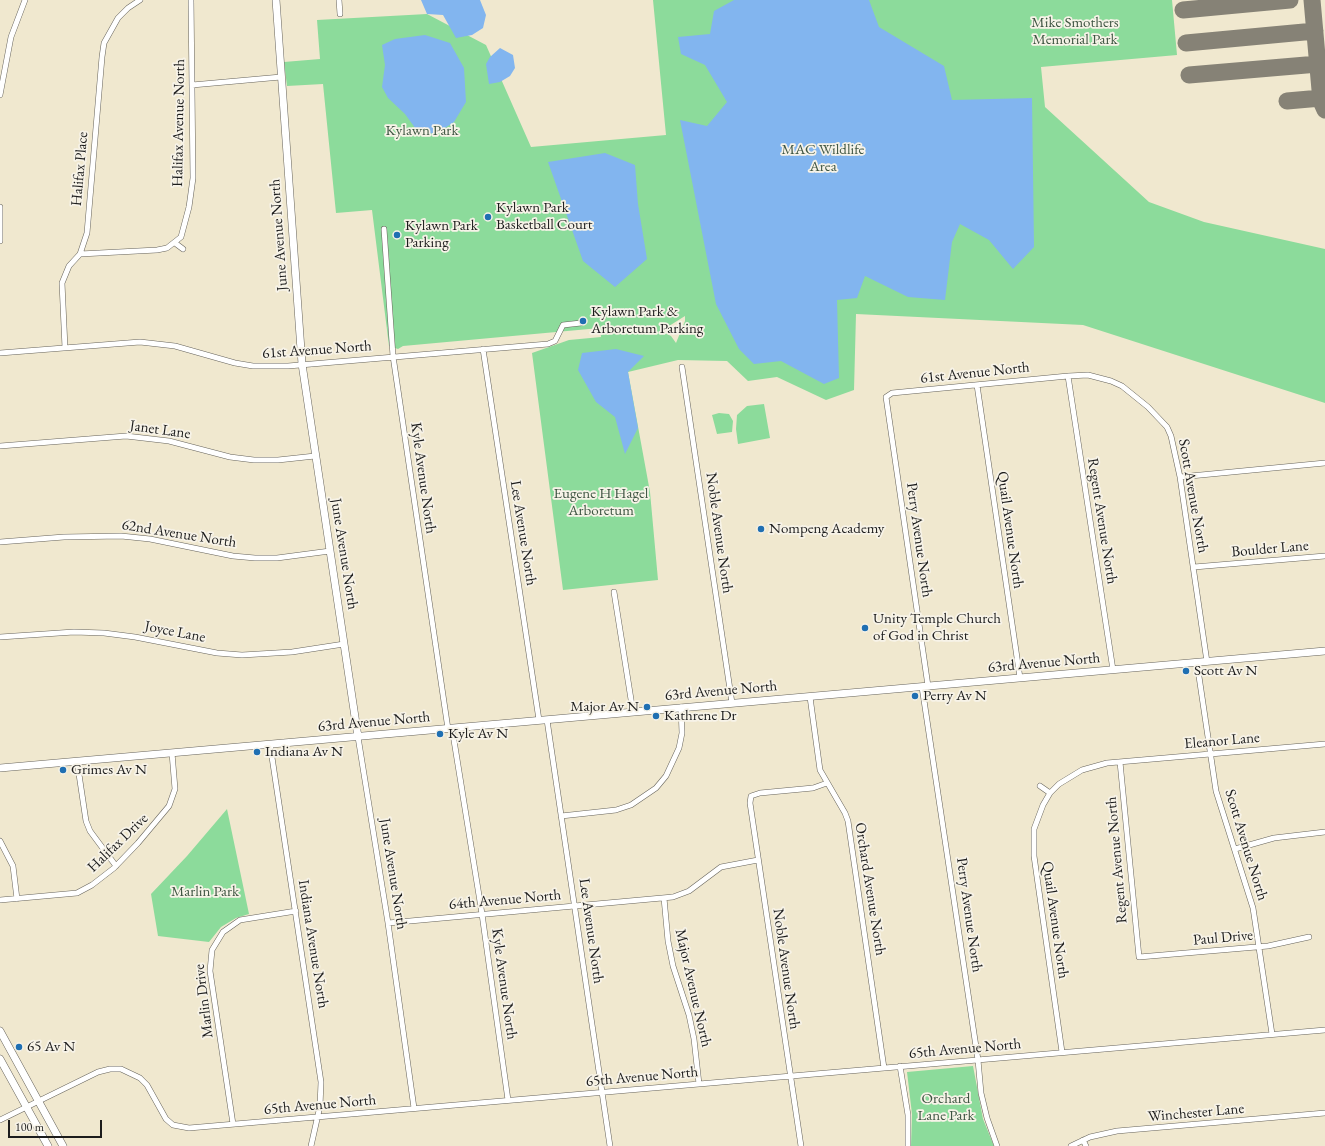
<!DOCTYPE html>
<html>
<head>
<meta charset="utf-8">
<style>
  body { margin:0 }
  #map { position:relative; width:1325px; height:1146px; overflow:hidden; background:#f0e8cf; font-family:"EB Garamond",serif }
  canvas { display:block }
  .scale { position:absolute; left:8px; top:1120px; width:94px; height:18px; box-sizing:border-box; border:2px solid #1c1c1c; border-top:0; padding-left:5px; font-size:12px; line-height:14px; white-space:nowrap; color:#1c1c1c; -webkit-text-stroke:3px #f7f3e8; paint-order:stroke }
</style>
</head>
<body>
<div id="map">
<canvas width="1325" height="1146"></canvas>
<div class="scale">100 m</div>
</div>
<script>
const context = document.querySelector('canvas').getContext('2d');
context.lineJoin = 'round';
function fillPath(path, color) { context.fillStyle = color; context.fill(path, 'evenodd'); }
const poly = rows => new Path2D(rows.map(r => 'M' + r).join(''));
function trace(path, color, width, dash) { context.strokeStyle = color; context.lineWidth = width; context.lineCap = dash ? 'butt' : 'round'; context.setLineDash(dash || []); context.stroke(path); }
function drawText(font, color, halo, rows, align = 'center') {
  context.font = font + ' "EB Garamond",serif'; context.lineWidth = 3.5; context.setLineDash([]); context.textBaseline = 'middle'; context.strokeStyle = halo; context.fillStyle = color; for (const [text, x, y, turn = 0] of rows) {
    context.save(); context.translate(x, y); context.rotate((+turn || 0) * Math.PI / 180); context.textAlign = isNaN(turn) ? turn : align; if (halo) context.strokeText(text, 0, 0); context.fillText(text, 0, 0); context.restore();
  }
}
const green = poly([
  [653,0,1172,0,1177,55,1041,67,1045,107,1149,202,1204,222,1325,249,1325,403,1083,325,856,314,854,390,826,400,777,377,748,381,727,361,678,360,628,372,650,492,658,580,563,590,532,353,569,340,601,337,600,328,403,346,398,349,389,346,372,210,336,213,323,84,287,86,284,62,320,59,317,20,427,14,486,45,531,147,666,135],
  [685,316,685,321,676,343,671,336,661,331],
  [764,404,770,438,738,444,736,429,737,415,747,406],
  [719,413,729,414,733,421,732,432,717,434,712,415],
  [227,809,249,914,236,918,221,927,209,942,158,936,151,894,187,856],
  [973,1066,983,1119,994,1146,911,1146,912,1114,907,1072]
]);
const water = poly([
  [421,0,480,0,486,15,483,28,472,35,456,38,443,15,427,14],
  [734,0,869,0,879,27,944,66,952,100,1032,98,1034,247,1013,269,989,240,960,224,952,242,945,300,908,297,865,276,857,298,837,300,839,378,824,384,781,361,754,364,739,349,716,304,680,120,707,126,727,102,705,65,681,54,678,37,710,34,714,11],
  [425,35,450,43,464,68,466,102,454,122,436,134,418,132,405,114,388,98,382,87,385,65,382,45,395,39],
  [500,48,513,55,515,68,510,76,500,82,489,84,486,64,490,57],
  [605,153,635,165,638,204,647,259,615,287,583,261,548,162],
  [616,349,644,356,628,372,638,428,625,454,615,417,596,402,578,370,582,353]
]);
const taxiway = poly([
  [1312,0,1321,101,1325,110],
  [1183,10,1290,0],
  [1186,43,1315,31],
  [1189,75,1318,64],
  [1287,101,1321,98]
]);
const street = poly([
  [339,0,340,14],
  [192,85,281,77],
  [0,95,11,37,25,0],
  [0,207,0,241],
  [384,229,393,356,448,729],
  [175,243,183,249],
  [80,254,157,250,167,248,181,237,189,207,193,178,191,0],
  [65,348,62,283,69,266,80,254,87,233,102,57,104,43,118,18,128,8,140,0],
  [483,349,539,720],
  [0,353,140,342,175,346,235,363,253,366,288,366,548,344,555,341,563,325,581,323],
  [682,367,732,703],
  [1068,376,1113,670],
  [977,385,1020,678],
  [0,446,126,436,169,441,230,457,254,460,278,460,315,456],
  [1180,477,1325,463],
  [0,542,64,537,121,536,150,539,233,556,255,558,277,558,330,551],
  [1194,567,1325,556],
  [614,592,633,712],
  [0,637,74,632,104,633,135,637,217,653,242,655,292,652,344,644],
  [1197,663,1216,791,1253,908,1272,1034],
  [928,686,886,397,892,393,1068,376,1088,375,1111,381,1122,386,1148,407,1167,427,1171,436,1180,477,1207,662],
  [922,687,978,1060,981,1093,987,1118,997,1146],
  [810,697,820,770,845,813,848,821,884,1068],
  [547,720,610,1146],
  [452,728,482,914,508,1100],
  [358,737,388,923,414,1108],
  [270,744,321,1082,320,1106,311,1146],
  [77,761,86,821,90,831,116,866],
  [1120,762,1139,957,1268,946,1309,937],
  [1040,786,1050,793],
  [561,816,616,810,631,805,656,788,666,776,679,748,682,733,681,707],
  [0,841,13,866,17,899],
  [1235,849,1274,838,1325,832],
  [664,898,668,941,673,966,689,1015,694,1039,699,1084],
  [0,900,77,893,92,885,114,868,138,843,169,806,175,789,172,753],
  [388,923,673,897,689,891,721,867,758,860],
  [1062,1052,1034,856,1034,829,1043,805,1050,793,1059,784,1082,770,1107,763,1325,744],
  [900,1066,908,1115,908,1146],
  [0,1120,98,1072,110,1069,121,1069,140,1078,147,1085,166,1119,173,1125,189,1128,1325,1030],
  [233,1124,210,971,212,950,223,932,240,920,296,911],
  [1083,1140,1086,1146],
  [801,1146,750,803,751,796,760,793,813,788,827,783],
  [1071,1146,1090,1137,1117,1131,1325,1113]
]);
const secondary = poly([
  [276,0,302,364,358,737],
  [0,768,1325,651],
  [0,1031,63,1146],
  [0,1059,48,1146]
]);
const markers = [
  [488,217,4,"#1f6fb2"],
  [397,235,4,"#1f6fb2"],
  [583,321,4,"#1f6fb2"],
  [761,529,4,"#1f6fb2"],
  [865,628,4,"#1f6fb2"],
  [1186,671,4,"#1f6fb2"],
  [915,696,4,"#1f6fb2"],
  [647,707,4,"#1f6fb2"],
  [656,716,4,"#1f6fb2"],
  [440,734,4,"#1f6fb2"],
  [257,752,4,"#1f6fb2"],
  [63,770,4,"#1f6fb2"],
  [19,1047,4,"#1f6fb2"]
];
const parkNames = [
  ["Mike Smothers",1075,23],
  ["Memorial Park",1075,40],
  ["Kylawn Park",422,131],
  ["MAC Wildlife",823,150],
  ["Area",823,167],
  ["Eugene H Hagel",601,494],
  ["Arboretum",601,511],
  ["Marlin Park",205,892],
  ["Orchard",946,1099],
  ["Lane Park",946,1116]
];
const streetNames = [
  ["Halifax Avenue North",179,123,-89],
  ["Halifax Place",80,169,-85],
  ["June Avenue North",279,235,-94],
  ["61st Avenue North",317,350,-4],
  ["61st Avenue North",975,373,-6],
  ["Janet Lane",160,430,8],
  ["Kyle Avenue North",423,478,82],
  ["Scott Avenue North",1193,496,80],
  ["Regent Avenue North",1102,521,81],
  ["Quail Avenue North",1010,530,82],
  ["Lee Avenue North",523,533,81],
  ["Noble Avenue North",719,533,82],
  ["62nd Avenue North",179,534,9],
  ["Perry Avenue North",919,540,82],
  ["Boulder Lane",1270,549,-5],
  ["June Avenue North",344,554,81],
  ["Joyce Lane",175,632,11],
  ["63rd Avenue North",1044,663,-5],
  ["63rd Avenue North",721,691,-5],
  ["63rd Avenue North",374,722,-5],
  ["Eleanor Lane",1222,741,-5],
  ["Halifax Drive",118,843,-44],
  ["Scott Avenue North",1246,845,73],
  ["Regent Avenue North",1117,860,-95],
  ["June Avenue North",393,874,81],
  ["Orchard Avenue North",870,889,81],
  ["64th Avenue North",505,900,-5],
  ["Perry Avenue North",969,915,82],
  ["Quail Avenue North",1055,920,82],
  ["Lee Avenue North",591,931,82],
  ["Paul Drive",1223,938,-5],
  ["Indiana Avenue North",313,944,81],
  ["Noble Avenue North",786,969,82],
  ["Kyle Avenue North",504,984,82],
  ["Major Avenue North",693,988,77],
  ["Marlin Drive",204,1001,-97],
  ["65th Avenue North",965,1049,-5],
  ["65th Avenue North",642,1077,-5],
  ["65th Avenue North",320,1105,-5],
  ["Winchester Lane",1196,1113,-5]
];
const poiNames = [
  ["Kylawn Park",496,208],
  ["Basketball Court",496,225],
  ["Kylawn Park",405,226],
  ["Parking",405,243],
  ["Kylawn Park &",591,312],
  ["Arboretum Parking",591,329],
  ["Nompeng Academy",769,529],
  ["Unity Temple Church",873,619],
  ["of God in Christ",873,636],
  ["Scott Av N",1194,671],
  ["Perry Av N",923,696],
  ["Major Av N",639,707,"right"],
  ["Kathrene Dr",664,716],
  ["Kyle Av N",448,734],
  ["Indiana Av N",265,752],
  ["Grimes Av N",71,770],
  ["65 Av N",27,1047]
];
fillPath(green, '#8cdb9b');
fillPath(water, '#82b5ef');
trace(taxiway, '#868276', 17);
trace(street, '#66635b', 6);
trace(secondary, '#66635b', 8);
trace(street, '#fff', 5);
trace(secondary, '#fff', 7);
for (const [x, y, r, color] of markers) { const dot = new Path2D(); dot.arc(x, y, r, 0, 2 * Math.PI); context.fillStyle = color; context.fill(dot); trace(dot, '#f7f3e8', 1.5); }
drawText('15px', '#3e5542', '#f7f3e8', parkNames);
drawText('15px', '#1c1c1c', '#f7f3e8', streetNames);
drawText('15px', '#1c1c1c', '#f7f3e8', poiNames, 'left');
</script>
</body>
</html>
